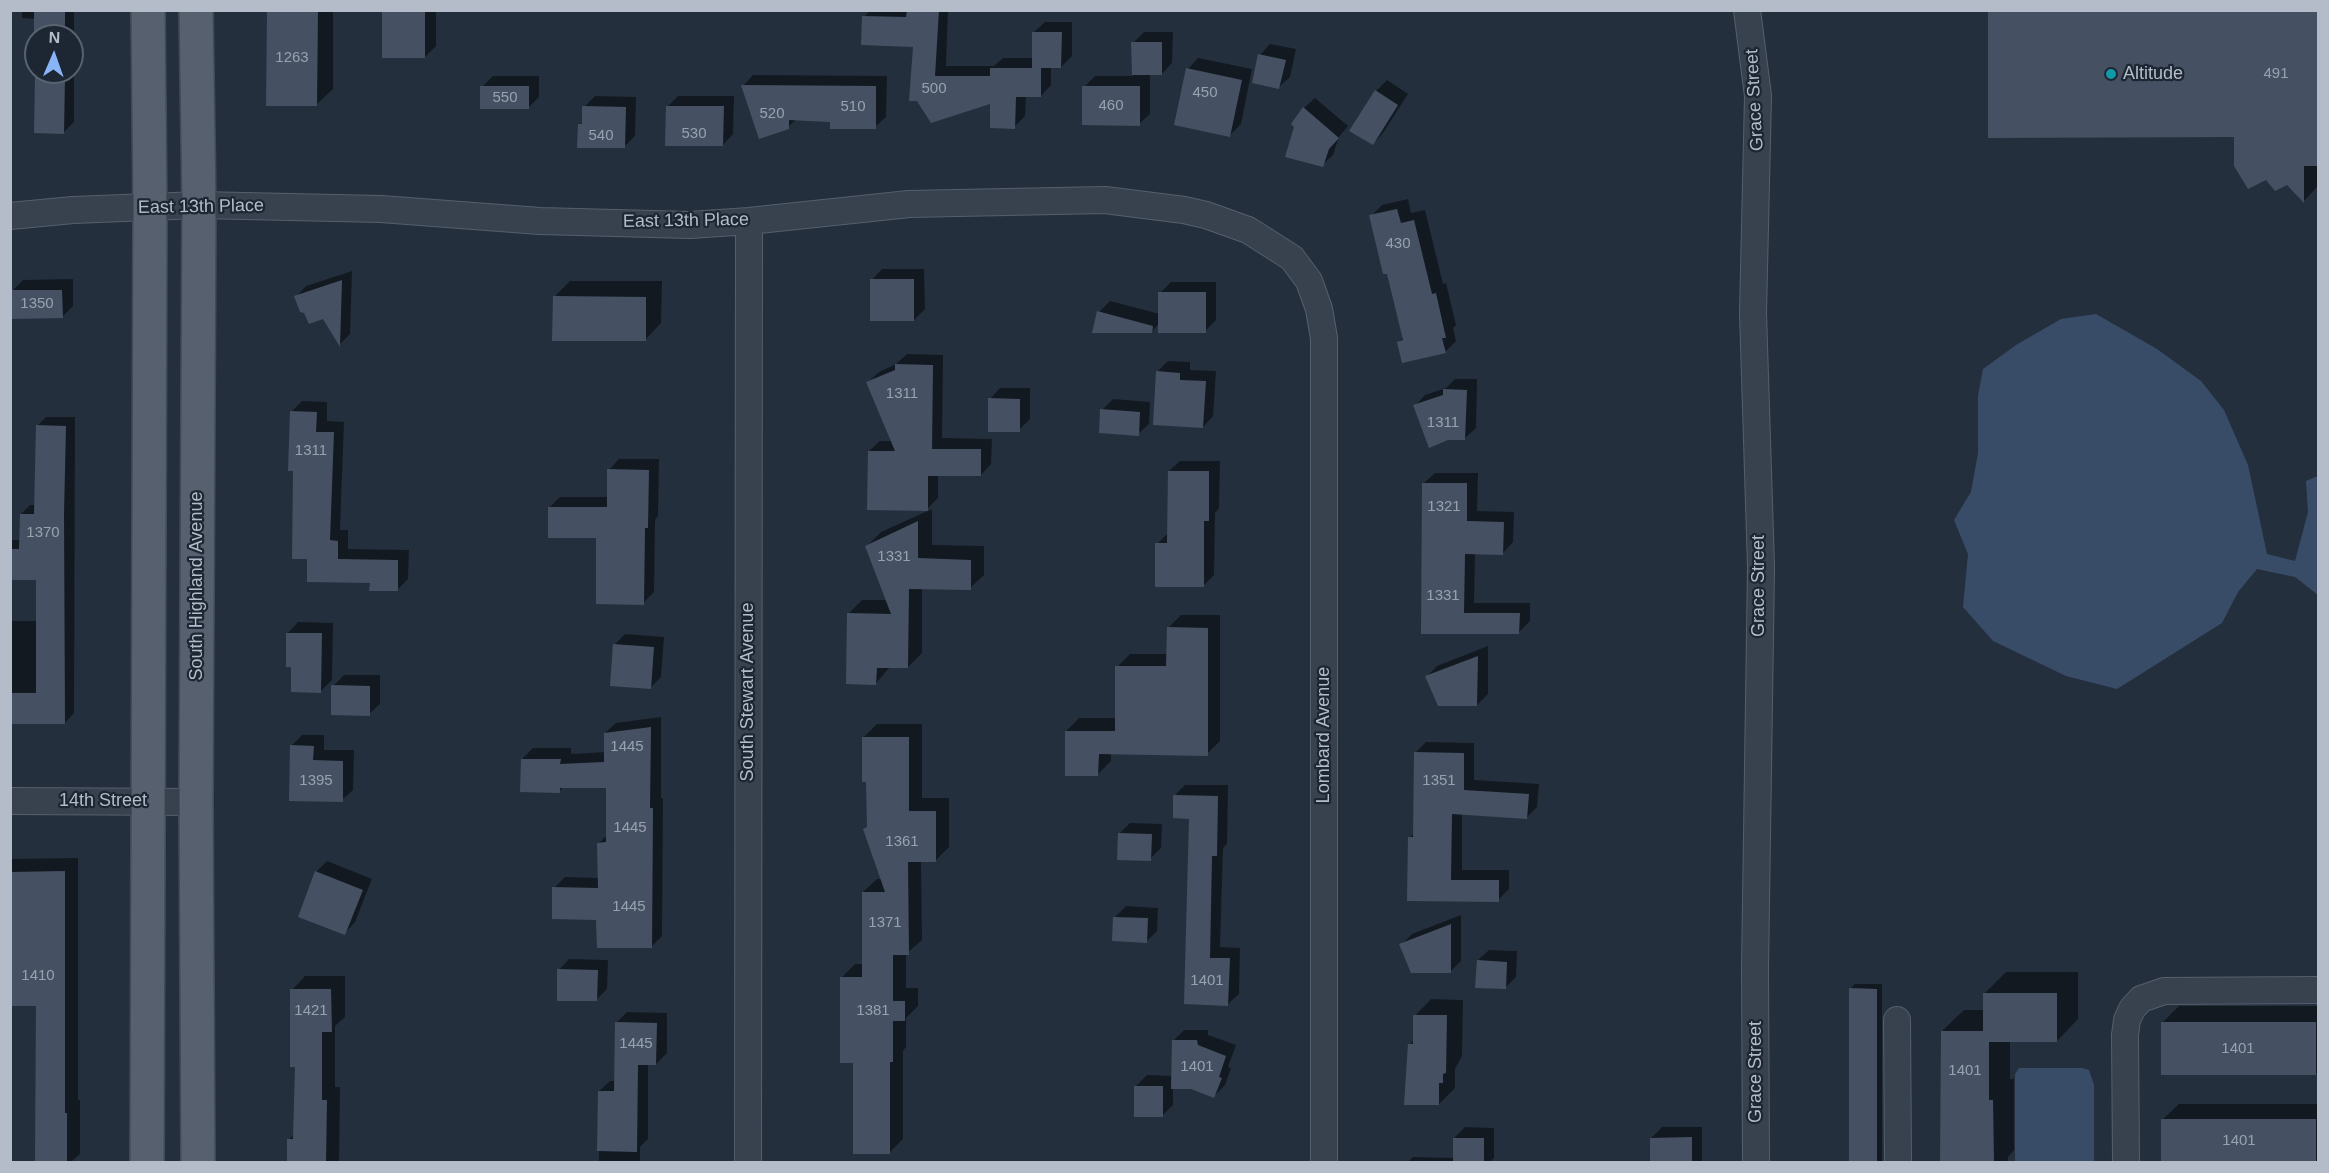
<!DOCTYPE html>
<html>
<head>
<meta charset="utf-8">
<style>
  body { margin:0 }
  #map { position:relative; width:2329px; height:1173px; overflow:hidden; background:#242f3e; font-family:Helvetica,sans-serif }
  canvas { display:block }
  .frame { position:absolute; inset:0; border:12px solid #b4bcc9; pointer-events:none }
  .north { position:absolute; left:24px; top:24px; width:60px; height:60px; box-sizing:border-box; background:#1d2633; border:2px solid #59626f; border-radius:50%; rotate:2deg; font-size:16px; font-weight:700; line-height:24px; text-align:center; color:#b4bcc9 }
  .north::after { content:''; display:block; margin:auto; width:21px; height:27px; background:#8ab4f8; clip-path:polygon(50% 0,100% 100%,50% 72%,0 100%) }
</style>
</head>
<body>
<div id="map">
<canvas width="2329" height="1173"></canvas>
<div class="frame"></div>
<div class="north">N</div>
</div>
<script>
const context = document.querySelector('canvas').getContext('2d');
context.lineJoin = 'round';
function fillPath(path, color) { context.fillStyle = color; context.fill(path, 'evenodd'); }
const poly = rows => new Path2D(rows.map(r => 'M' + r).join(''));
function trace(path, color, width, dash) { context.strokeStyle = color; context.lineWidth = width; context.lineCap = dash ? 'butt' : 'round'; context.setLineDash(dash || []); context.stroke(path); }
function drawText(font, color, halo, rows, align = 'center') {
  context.font = font + ' Helvetica,sans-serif'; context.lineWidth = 4.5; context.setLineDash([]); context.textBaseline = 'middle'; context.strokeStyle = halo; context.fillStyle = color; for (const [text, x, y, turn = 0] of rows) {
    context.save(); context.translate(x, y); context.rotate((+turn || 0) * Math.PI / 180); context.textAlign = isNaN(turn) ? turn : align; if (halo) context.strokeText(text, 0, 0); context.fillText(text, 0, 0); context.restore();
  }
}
const water = poly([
  [2096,314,2157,349,2201,381,2224,410,2248,465,2267,554,2295,561,2308,512,2306,481,2318,476,2318,595,2295,577,2257,569,2238,592,2222,623,2117,689,2066,676,1993,641,1963,607,1968,554,1954,520,1971,492,1978,453,1978,396,1983,369,2016,345,2061,319],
  [2019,1068,2082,1068,2089,1070,2094,1085,2094,1162,2015,1162,2015,1074]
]);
const shadow = poly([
  [10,10,74,10,74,122,63,133,35,132,37,72,72,72,72,36,36,36,35,49,35,19,22,18,22,12],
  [268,10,333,10,333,89,316,105],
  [383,10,436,10,436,46,425,57],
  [870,10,948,10,946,66,994,66,1003,58,1033,58,1034,32,1045,22,1072,22,1072,56,1061,67,1051,67,1051,85,1041,96,1026,96,1025,116,1014,127,991,102,932,122,914,45,864,17],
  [2318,10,2318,186,2304,201,2288,183,2235,136],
  [1144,32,1173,32,1172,63,1162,74,1150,74,1150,114,1139,124,1084,87,1095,76,1133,76,1133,43],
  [1270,44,1296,49,1290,77,1279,87,1260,55],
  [1198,58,1252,69,1241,124,1230,135,1188,69],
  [753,75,887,76,886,117,875,127,831,120,797,119,788,127,743,86],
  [493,76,539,76,539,97,528,108,482,87],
  [1387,80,1408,94,1383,133,1373,144,1376,91],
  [595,96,636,97,635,136,624,147,579,125,584,121,584,107],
  [678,96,734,96,733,134,723,145,667,107],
  [1315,98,1348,126,1339,137,1333,155,1322,165,1304,108],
  [1408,199,1411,213,1425,210,1443,284,1446,283,1456,325,1453,328,1456,341,1445,352,1399,342,1403,338,1388,272,1371,216,1382,205],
  [882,269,924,269,925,309,914,320,872,280],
  [352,271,350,334,340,344,323,317,296,297,306,286],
  [73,279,73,306,62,317,12,291,23,280],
  [570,281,662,281,661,323,645,340,554,297],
  [1171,282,1216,282,1216,320,1205,331,1160,323,1152,331,1099,312,1110,301,1160,314,1160,293],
  [907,354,943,355,942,438,992,439,991,464,981,475,938,475,938,498,927,509,869,451,880,441,892,441,868,382,879,372,896,364],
  [1168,361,1190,362,1190,370,1216,371,1213,416,1203,427,1157,372],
  [1455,379,1477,379,1476,428,1465,438,1415,406,1425,395,1446,388],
  [1000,388,1030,388,1030,419,1019,430,990,399],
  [1113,399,1150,402,1149,424,1138,434,1102,410],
  [302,401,327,402,327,421,344,422,340,530,348,530,348,549,409,550,408,579,397,590,309,558,294,469,291,412],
  [46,417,75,417,74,713,65,723,10,722,10,621,38,621,38,579,10,578,10,540,21,540,21,514,30,505,35,505,37,426],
  [619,459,659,459,658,516,655,520,654,592,643,603,598,536,549,508,560,497,608,497,609,470],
  [1180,461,1220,461,1219,508,1215,513,1214,575,1203,586,1157,544,1168,533,1169,471],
  [1435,473,1478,473,1477,511,1514,512,1513,542,1503,553,1475,553,1474,603,1530,603,1530,621,1519,632,1422,632,1424,483],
  [932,509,932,545,984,546,984,575,970,588,922,587,922,653,908,667,890,667,876,683,848,614,862,600,887,600,867,546,881,532],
  [1181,615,1220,615,1220,741,1207,754,1111,753,1111,761,1098,774,1066,731,1079,718,1117,718,1117,667,1130,654,1168,654,1168,628],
  [298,622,333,623,332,680,321,691,288,633],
  [625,634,664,637,661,677,650,688,614,645],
  [1488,646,1488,694,1477,705,1426,677,1437,666],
  [344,675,380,675,380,704,369,714,333,686],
  [661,717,661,798,663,798,662,936,651,947,597,918,554,888,565,877,599,878,598,844,608,834,608,787,564,786,560,791,522,759,533,748,571,748,571,754,606,752,605,733,616,723],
  [877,724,922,724,922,798,949,798,949,847,936,860,921,861,922,940,906,954,906,988,918,988,918,1006,906,1018,906,1047,903,1051,903,1139,889,1153,854,1061,841,978,855,964,863,964,863,892,877,879,882,879,868,826,868,781,863,738],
  [302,735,324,735,324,750,354,750,353,790,342,800,291,746],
  [1426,742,1474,743,1474,780,1539,784,1537,807,1527,817,1462,814,1462,870,1509,870,1509,889,1498,900,1408,900,1409,838,1414,833,1415,753],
  [1185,785,1228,785,1227,844,1223,848,1220,947,1240,948,1239,994,1228,1004,1186,1003,1191,818,1175,795],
  [1130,823,1162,824,1161,848,1150,859,1119,834],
  [78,858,78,1100,80,1100,80,1154,71,1162,37,1162,37,1005,10,1004,10,859],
  [327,861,372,879,355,922,345,933,316,872],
  [1126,906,1158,908,1157,931,1146,942,1115,917],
  [1461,915,1461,961,1450,972,1401,945,1412,934],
  [1489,950,1517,951,1516,977,1505,988,1478,960],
  [569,959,608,960,607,989,596,1000,559,970],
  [2006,972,2078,972,2078,1019,2057,1041,2010,1041,2010,1079,2014,1079,2014,1150,2008,1157,2008,1162,1942,1162,1942,1031,1964,1010,1984,1010,1984,994],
  [305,976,345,976,345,1017,335,1026,335,1087,340,1087,339,1162,288,1162,289,1140,294,1134,296,1065,292,990],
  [1855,984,1882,984,1882,1162,1850,1162,1850,989],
  [1431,999,1463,1000,1462,1056,1455,1069,1455,1088,1439,1104,1409,1045,1414,1040,1415,1016],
  [2179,1006,2318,1006,2318,1073,2162,1074,2162,1023],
  [627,1012,667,1013,667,1053,656,1064,648,1063,648,1139,640,1147,640,1162,599,1162,599,1091,610,1081,616,1081,616,1023],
  [1184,1030,1208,1030,1208,1035,1236,1045,1228,1067,1231,1068,1225,1085,1214,1096,1191,1087,1173,1087,1173,1105,1162,1116,1136,1086,1147,1075,1173,1076,1173,1041],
  [2179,1104,2318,1104,2318,1162,2162,1162,2162,1120],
  [1465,1127,1494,1128,1494,1158,1490,1162,1408,1162,1413,1157,1454,1158,1454,1138],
  [1662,1127,1702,1127,1702,1162,1651,1162,1651,1138]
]);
const building = poly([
  [34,10,65,10,65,36,34,36],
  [267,10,318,10,317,106,266,106],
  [382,10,425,10,425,58,382,58],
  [907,10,939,10,935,76,990,76,990,68,1041,68,1041,97,1016,97,1015,129,990,128,990,104,931,123,917,101,909,101,913,47,861,45,862,16,906,17],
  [1988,10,2319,10,2319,166,2304,166,2304,203,2287,185,2275,191,2266,180,2248,189,2234,166,2234,137,1988,138],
  [1032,32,1062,32,1061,68,1032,68],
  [1131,42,1162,42,1162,75,1132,75],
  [1258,54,1286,60,1279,89,1252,83],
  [1186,68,1242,80,1230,137,1174,125],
  [35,76,65,76,64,134,34,133],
  [741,85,876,86,876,129,830,129,830,122,789,120,789,129,759,139],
  [480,86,529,86,529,109,480,109],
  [1082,86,1140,86,1140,126,1082,125],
  [1375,90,1398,105,1373,145,1349,131],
  [582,106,626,107,625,148,577,148,578,124,582,124],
  [666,106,724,106,723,146,665,146],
  [1303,107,1339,138,1329,149,1323,167,1285,157,1294,127,1291,124],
  [1397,209,1401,223,1414,220,1432,294,1436,293,1446,338,1442,338,1446,353,1402,363,1397,342,1403,340,1387,274,1383,274,1369,215],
  [870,279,914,279,914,321,870,321],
  [342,280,340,347,323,319,309,324,304,313,300,312,294,296],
  [11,290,62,290,63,318,11,319],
  [1158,292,1206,292,1206,333,1158,333],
  [553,296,646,297,646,341,552,341],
  [1097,311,1153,326,1152,333,1092,333],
  [895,364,933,365,932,449,981,449,981,476,928,476,928,511,867,510,868,451,895,451,866,382,895,370],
  [1156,371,1180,373,1180,380,1206,381,1203,428,1153,425],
  [1443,389,1467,390,1465,440,1448,440,1429,448,1413,405,1443,395],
  [988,398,1020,399,1020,432,988,432],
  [1100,409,1140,412,1139,436,1099,433],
  [290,411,317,412,316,432,334,432,330,540,338,541,338,559,398,560,398,591,369,591,370,583,307,582,307,559,292,559,293,471,288,471],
  [36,425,66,426,64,514,65,724,11,724,11,693,36,693,36,580,10,580,10,549,19,549,20,514,34,514],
  [607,469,649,470,648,528,645,528,644,605,596,604,596,538,548,538,548,507,607,507],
  [1168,471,1209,471,1209,521,1204,521,1204,587,1155,587,1155,543,1167,543],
  [1422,483,1467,483,1467,521,1504,522,1503,555,1465,554,1464,613,1520,613,1519,634,1421,634],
  [918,521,918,558,971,560,971,590,909,589,908,668,877,668,876,685,846,684,847,613,891,614,865,546],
  [1167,627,1208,628,1208,756,1099,754,1098,776,1065,776,1065,731,1115,731,1115,666,1166,666],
  [286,633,322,633,321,693,291,692,291,667,286,667],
  [613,644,654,647,651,689,610,686],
  [1478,656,1477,706,1438,706,1425,676],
  [331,685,370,686,370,716,331,715],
  [651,727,650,808,653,808,652,948,597,948,596,920,552,919,552,887,598,888,597,843,606,842,606,788,560,788,560,793,520,792,521,759,561,759,560,764,604,762,604,733],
  [862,737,909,737,909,811,936,811,936,862,908,862,909,955,893,955,893,1001,905,1001,905,1021,893,1021,893,1062,890,1062,890,1154,853,1154,853,1063,840,1063,840,977,862,977,862,892,885,892,863,829,867,827,866,782,862,782],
  [290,745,314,746,313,760,343,761,343,802,289,801],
  [1414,752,1464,753,1464,790,1529,794,1527,819,1452,814,1451,880,1499,880,1499,902,1407,901,1408,837,1413,837],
  [1173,795,1218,796,1217,856,1212,856,1210,958,1230,958,1228,1006,1184,1004,1189,819,1173,818],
  [1118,833,1152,834,1151,861,1117,860],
  [65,871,65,1113,67,1113,67,1162,35,1162,36,1006,10,1006,10,872],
  [315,871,363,890,345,935,298,917],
  [1113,917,1148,918,1147,943,1112,941],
  [1451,924,1451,973,1411,973,1399,944],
  [1477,960,1507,962,1506,989,1475,988],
  [557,969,598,970,597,1001,557,1001],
  [1849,988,1877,989,1877,1162,1849,1162],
  [290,989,331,989,332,1032,322,1032,322,1100,327,1100,326,1162,287,1162,287,1139,293,1139,295,1067,290,1067],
  [1983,993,2057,993,2057,1042,1989,1042,1989,1100,1993,1100,1994,1162,1940,1162,1941,1031,1983,1031],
  [1413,1015,1447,1015,1446,1073,1443,1074,1443,1083,1439,1083,1439,1105,1404,1105,1408,1044,1413,1044],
  [615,1022,657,1023,656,1065,638,1065,637,1152,597,1151,598,1091,614,1091],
  [2161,1022,2316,1022,2316,1075,2161,1075],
  [1172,1040,1197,1040,1198,1045,1226,1056,1219,1077,1222,1078,1214,1098,1191,1089,1171,1089],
  [1134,1086,1163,1086,1163,1117,1134,1117],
  [2161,1119,2316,1119,2316,1162,2161,1162],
  [1692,1137,1692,1162,1650,1162,1650,1138],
  [1453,1138,1484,1138,1484,1162,1453,1162]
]);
const minor = poly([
  [1747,10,1758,96,1753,313,1761,567,1755,969,1756,1162],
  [10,216,73,210,199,205,381,209,540,221,690,225,749,221,909,204,1105,200,1184,210,1206,215,1248,230,1292,258,1309,281,1319,309,1324,338,1324,1162],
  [10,801,196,802],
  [1897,1020,1898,1162],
  [748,1162,749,221],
  [2126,1162,2125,1035,2127,1020,2132,1009,2141,999,2164,991,2318,990]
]);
const major = poly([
  [196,10,199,205,196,802,198,1162],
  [147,1162,150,207,148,10]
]);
const markers = [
  [2111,74,6,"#0f9aa8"]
];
const numberNames = [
  ["1263",292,58],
  ["491",2276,74],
  ["500",934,89],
  ["450",1205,93],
  ["550",505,98],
  ["460",1111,106],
  ["510",853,107],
  ["520",772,114],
  ["530",694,134],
  ["540",601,136],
  ["430",1398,244],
  ["1350",37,304],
  ["1311",902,394],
  ["1311",1443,423],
  ["1311",311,451],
  ["1321",1444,507],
  ["1370",43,533],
  ["1331",894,557],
  ["1331",1443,596],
  ["1445",627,747],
  ["1395",316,781],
  ["1351",1439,781],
  ["1445",630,828],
  ["1361",902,842],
  ["1445",629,907],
  ["1371",885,923],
  ["1410",38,976],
  ["1401",1207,981],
  ["1421",311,1011],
  ["1381",873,1011],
  ["1445",636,1044],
  ["1401",2238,1049],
  ["1401",1197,1067],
  ["1401",1965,1071],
  ["1401",2239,1141]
];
const poiNames = [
  ["Altitude",2123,74]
];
const streetNames = [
  ["Grace Street",1755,100,-93],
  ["East 13th Place",201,207,-1],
  ["East 13th Place",686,221,-1],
  ["South Highland Avenue",197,586,-90],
  ["Grace Street",1759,586,-90],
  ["South Stewart Avenue",748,692,-90],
  ["Lombard Avenue",1324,735,-90],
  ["14th Street",103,801],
  ["Grace Street",1756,1072,-90]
];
fillPath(water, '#394c67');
fillPath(shadow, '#0007');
fillPath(building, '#455162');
trace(minor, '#565f6c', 28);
trace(major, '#414a57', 36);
trace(minor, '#38414e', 26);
trace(major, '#56606e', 33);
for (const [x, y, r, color] of markers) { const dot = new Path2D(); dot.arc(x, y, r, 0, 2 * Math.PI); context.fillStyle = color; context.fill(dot); trace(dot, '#1d2633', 2); }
drawText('15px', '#98a1af', null, numberNames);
drawText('18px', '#b4bcc9', '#1d2633', poiNames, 'left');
drawText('18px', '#b4bcc9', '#1d2633', streetNames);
</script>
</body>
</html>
